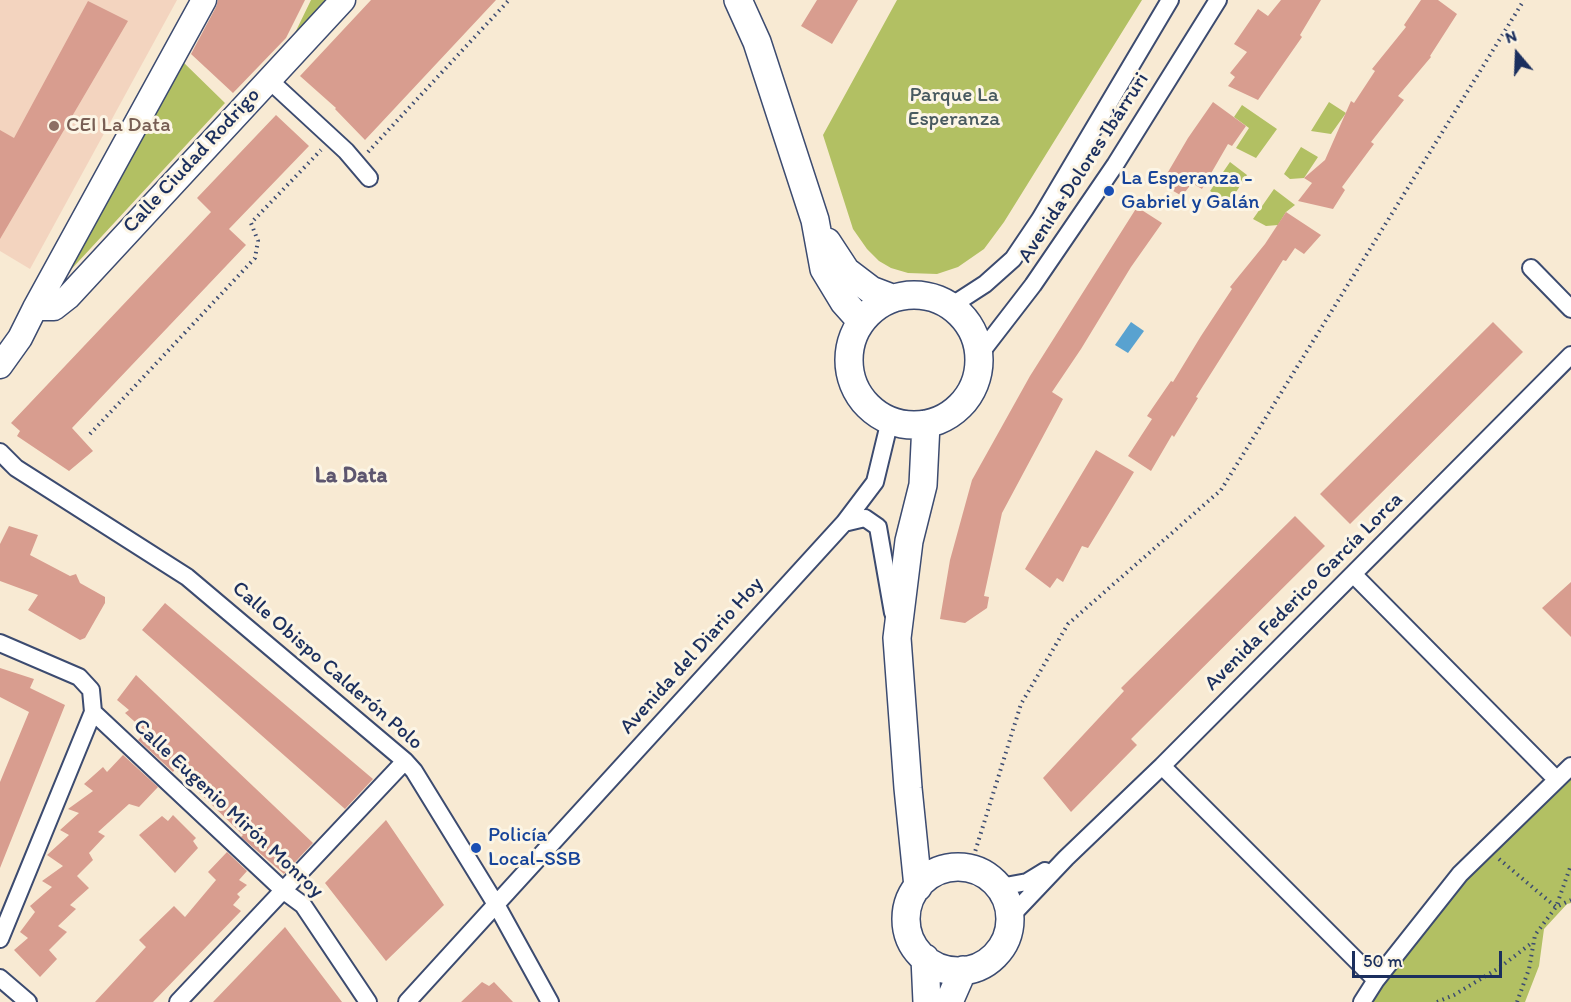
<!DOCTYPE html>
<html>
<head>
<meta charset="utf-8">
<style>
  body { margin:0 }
  #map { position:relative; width:1571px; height:1002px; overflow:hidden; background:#f8ead3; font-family:Itim,sans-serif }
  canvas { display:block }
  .north { position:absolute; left:1487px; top:24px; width:60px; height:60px; -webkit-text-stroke:4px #fcf5e5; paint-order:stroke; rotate:341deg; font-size:16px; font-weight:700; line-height:24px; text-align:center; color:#1b2f5e }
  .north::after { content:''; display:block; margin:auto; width:21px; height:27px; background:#1b2f5e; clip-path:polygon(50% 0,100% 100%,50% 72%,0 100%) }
  .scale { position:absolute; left:1352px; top:951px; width:150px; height:27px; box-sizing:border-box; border:3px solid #1b2f5e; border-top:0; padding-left:8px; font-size:18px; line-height:21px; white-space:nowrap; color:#1b2f5e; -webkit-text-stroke:4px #fcf5e5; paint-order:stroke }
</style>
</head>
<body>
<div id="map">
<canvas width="1571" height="1002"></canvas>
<div class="north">N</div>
<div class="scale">50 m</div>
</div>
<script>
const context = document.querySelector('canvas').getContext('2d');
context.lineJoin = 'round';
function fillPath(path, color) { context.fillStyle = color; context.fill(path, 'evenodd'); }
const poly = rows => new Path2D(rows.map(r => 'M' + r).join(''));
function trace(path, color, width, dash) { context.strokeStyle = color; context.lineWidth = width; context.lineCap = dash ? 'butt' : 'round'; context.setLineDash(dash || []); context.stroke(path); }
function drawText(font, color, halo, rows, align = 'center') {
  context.font = font + ' Itim,sans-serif'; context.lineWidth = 6; context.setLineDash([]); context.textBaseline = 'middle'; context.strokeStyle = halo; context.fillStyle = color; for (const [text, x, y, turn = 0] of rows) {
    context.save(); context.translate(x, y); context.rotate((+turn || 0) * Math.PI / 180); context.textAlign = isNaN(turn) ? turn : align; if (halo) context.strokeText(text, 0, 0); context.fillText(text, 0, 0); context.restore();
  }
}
const built = poly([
  [0,0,177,0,30,269,0,251]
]);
const green = poly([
  [311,0,326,0,293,37],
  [897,0,1142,0,1004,222,984,249,958,267,937,274,908,273,891,268,879,261,867,249,853,229,823,135],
  [181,60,225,103,66,275],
  [1329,102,1346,113,1331,134,1311,131],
  [1242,105,1277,129,1256,158,1236,148,1249,128,1234,117],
  [1301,147,1318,157,1304,178,1290,179,1284,174],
  [1230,162,1247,175,1229,203,1210,191],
  [1274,189,1295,205,1286,212,1278,225,1266,226,1253,219],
  [1571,766,1571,903,1567,904,1544,929,1539,966,1525,1002,1362,1002,1460,874]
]);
const water = poly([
  [1131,322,1144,331,1128,353,1115,345]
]);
const building = poly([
  [218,0,305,0,286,38,233,93,191,54,216,7],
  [371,0,496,0,365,140,335,109,336,108,300,76],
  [817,0,858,0,832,44,801,26],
  [1281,0,1321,0,1300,35,1302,37,1258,100,1228,86,1235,77,1230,73,1247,52,1234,44,1258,9,1268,16],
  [1421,0,1438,0,1457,14,1430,56,1431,57,1398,96,1404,100,1371,142,1374,144,1342,187,1345,190,1333,209,1298,201,1312,183,1304,178,1325,160,1351,101,1354,103,1375,71,1372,69,1406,27,1404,25],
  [88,1,128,21,0,239,0,130,14,138],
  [1213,102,1246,126,1232,146,1228,144,1202,189,1192,183,1182,196,1161,184,1188,138],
  [276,115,309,146,229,229,246,245,72,428,93,451,69,471,17,436,20,431,11,423,211,212,197,198],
  [1137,207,1162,223,1131,267,1081,349,1052,392,1063,399,1002,513,984,596,989,597,987,608,965,623,940,619,950,560,972,480,1030,376],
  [1286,212,1321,235,1304,254,1295,248,1286,261,1283,260,1196,397,1198,398,1174,437,1172,435,1151,471,1128,456,1152,419,1147,416,1171,381,1173,382,1201,336,1232,289,1230,287,1265,244],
  [1493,322,1523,352,1350,524,1320,494],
  [1096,450,1134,472,1088,548,1082,546,1063,582,1057,578,1050,588,1025,569],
  [1295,516,1325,546,1131,739,1137,745,1071,812,1043,778,1124,691,1121,688],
  [9,526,38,535,30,555,70,576,76,574,80,583,105,597,105,603,85,638,80,640,28,610,38,595,0,581,0,544],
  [1571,582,1571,637,1542,608],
  [165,603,373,779,345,809,142,630],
  [0,668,34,679,30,688,65,705,0,868,0,782,29,712,0,697],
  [136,675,313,843,284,874,241,837,243,835,175,769,173,772,138,740,143,735,140,733,144,730,125,713,129,710,117,700],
  [123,755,158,787,139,807,129,804,98,832,105,836,89,853,93,860,77,876,89,888,70,905,76,909,58,926,67,932,49,950,57,959,40,977,14,950,28,938,20,932,35,912,30,906,52,887,42,881,63,866,47,855,69,835,60,830,79,813,68,809,93,791,84,784,103,767,107,772],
  [173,815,196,838,193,841,198,848,175,873,139,835,162,816,168,821],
  [386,820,444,905,386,961,325,883],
  [227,852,247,871,239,880,247,885,237,894,240,897,233,905,241,911,153,1002,95,1002,146,947,139,940,174,906,185,917,216,880,208,872],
  [285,927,342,1002,213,1002],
  [482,982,489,986,494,982,513,1002,461,1002]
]);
const path = poly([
  [368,152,509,0],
  [90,434,255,258,258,241,251,223,321,150],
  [1499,859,1556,907,1571,865],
  [970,868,1021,704,1068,624,1221,490,1524,0],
  [1437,1002,1454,995,1499,968,1533,942],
  [1517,1002,1529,969,1535,935,1556,907,1571,900]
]);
const street = poly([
  [268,79,346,151,369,178],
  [1531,268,1571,309],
  [951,306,985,284,1013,259,1040,219,1170,0],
  [979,355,1033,285,1115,165,1218,0],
  [0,452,16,468,187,577,405,761,414,771,497,906,550,1002],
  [844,523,865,518,878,527,893,613],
  [1353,574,1556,779],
  [0,643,79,677,91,690,93,712,0,939],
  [93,712,284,891,303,905,368,1002],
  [1162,766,1376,980],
  [1000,887,1027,882,1045,871],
  [1010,917,1066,858,1162,766,1571,355],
  [0,978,28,1002],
  [178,1002,405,761],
  [407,1002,844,523,875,482,890,420],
  [1362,1002,1376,980,1460,874,1571,766]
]);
const secondary = poly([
  [35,308,54,308,68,297,343,0],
  [0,366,20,338,35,308,204,0]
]);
const primary = poly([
  [738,0,757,42,815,220,824,269,844,302,861,321],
  [827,242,846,271,871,290,892,298],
  '849 360a65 65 0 1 1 130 0a65 65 0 1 1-130 0Z',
  '906 919a52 52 0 1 1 104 0a52 52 0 1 1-104 0Z',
  [918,887,908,788,897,638,909,541,923,485,926,424],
  [925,958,927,1002],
  [949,1002,963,970]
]);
const markers = [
  [54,126,6,"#8d6e63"],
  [1109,191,6,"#1a4fb4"],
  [476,848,6,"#1a4fb4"]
];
const parkNames = [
  ["Parque La",954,96],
  ["Esperanza",954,120]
];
const educationNames = [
  ["CEI La Data",66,126]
];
const streetNames = [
  ["Calle Ciudad Rodrigo",192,161,-47],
  ["Avenida Dolores Ibárruri",1084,168,-57],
  ["Avenida Federico García Lorca",1304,592,-45],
  ["Avenida del Diario Hoy",692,656,-48],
  ["Calle Obispo Calderón Polo",327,666,41],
  ["Calle Eugenio Mirón Monroy",228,809,43]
];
const transitNames = [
  ["La Esperanza -",1121,179],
  ["Gabriel y Galán",1121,203],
  ["Policía",488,836],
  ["Local-SSB",488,860]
];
const neighbourhoodNames = [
  ["La Data",351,476]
];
fillPath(built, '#f3d4bf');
fillPath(green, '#b2c063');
fillPath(water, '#59a2d0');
fillPath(building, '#d89d8f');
trace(street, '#3c4b70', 20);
trace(secondary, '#3c4b70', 27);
trace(primary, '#3c4b70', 30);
trace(path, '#3c4b70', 4, [1.5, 4.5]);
trace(street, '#fff', 16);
trace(secondary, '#fff', 24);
trace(primary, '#fff', 27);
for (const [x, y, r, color] of markers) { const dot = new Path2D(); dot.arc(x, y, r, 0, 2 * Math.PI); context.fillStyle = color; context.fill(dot); trace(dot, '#fcf5e5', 2); }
drawText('21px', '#485a60', '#fcf5e5', parkNames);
drawText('21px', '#785e54', '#fcf5e5', educationNames, 'left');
drawText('21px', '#1b2f5e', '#fcf5e5', streetNames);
drawText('21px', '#164399', '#fcf5e5', transitNames, 'left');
drawText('bold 22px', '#5d566f', '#fcf5e5', neighbourhoodNames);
</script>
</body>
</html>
